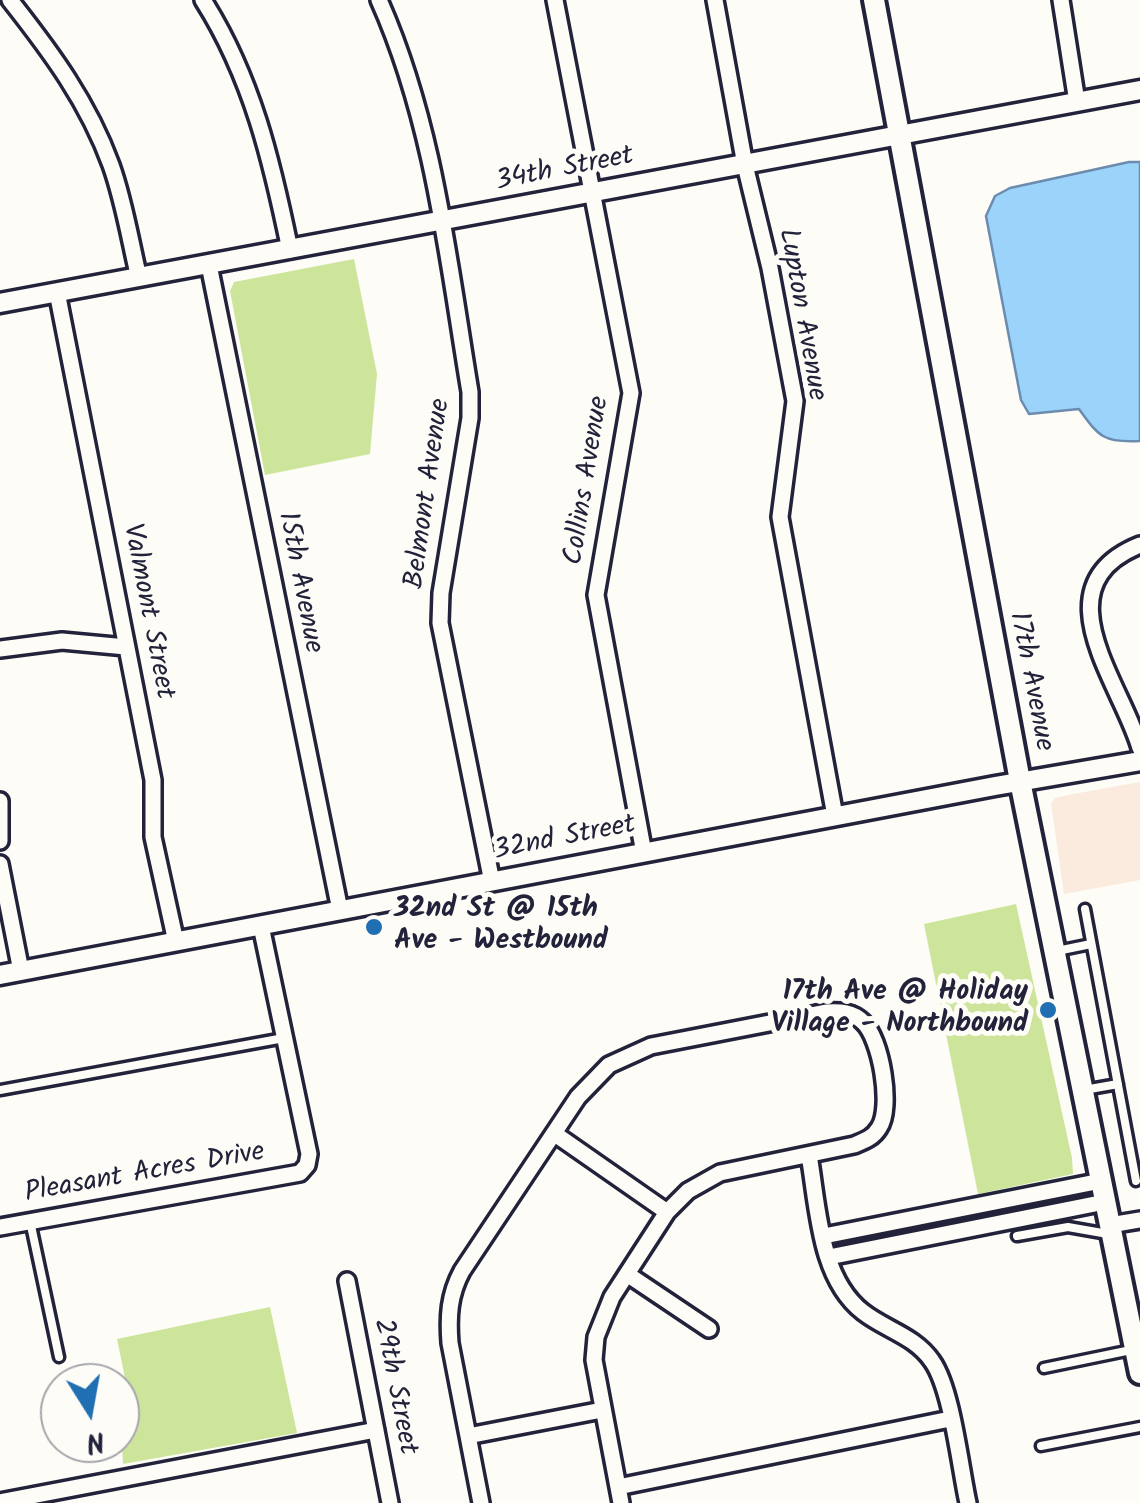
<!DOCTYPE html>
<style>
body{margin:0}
#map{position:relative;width:1140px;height:1503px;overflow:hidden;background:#fdfcf7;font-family:Kalam,sans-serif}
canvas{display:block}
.north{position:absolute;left:40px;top:1363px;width:100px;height:100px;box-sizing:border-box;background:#fdfcf7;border:2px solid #a5a5ac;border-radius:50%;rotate:169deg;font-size:28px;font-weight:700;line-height:40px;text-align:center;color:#22223b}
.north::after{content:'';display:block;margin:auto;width:35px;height:45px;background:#1f6fb2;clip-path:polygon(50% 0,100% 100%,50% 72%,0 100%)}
</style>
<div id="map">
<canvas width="1140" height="1503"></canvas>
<div class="north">N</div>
</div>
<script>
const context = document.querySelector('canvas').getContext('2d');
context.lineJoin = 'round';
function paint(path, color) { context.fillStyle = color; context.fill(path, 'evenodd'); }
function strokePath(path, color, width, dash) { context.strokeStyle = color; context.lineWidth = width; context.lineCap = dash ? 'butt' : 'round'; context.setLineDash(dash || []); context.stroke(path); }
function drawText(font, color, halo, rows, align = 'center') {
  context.font = font + ' Kalam,sans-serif'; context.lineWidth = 10; context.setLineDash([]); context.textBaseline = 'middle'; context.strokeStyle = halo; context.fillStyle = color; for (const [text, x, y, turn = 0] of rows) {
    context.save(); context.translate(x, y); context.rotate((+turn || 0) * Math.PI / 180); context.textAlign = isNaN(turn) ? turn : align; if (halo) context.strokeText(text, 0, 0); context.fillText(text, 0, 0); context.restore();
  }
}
paint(new Path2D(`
 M 1140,782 L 1140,880 L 1064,894 L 1051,803 L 1055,798 L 1073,794 Z`), '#fbebde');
paint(new Path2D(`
 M 354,259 L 377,374 L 370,454 L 265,475 L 230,291 L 234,282 Z
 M 1016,904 L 1072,1158 L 1073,1174 L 978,1194 L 924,924 Z
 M 270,1307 L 297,1433 L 123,1464 L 120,1404 L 130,1402 L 117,1339 Z`), '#cde59b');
const water = new Path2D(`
 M 1129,162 L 1140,162 L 1140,441 C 1104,443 1099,437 1079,409 L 1029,414 L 1021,400 L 986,216 L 995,196 L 1010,188 Z`);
paint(water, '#9cd3fb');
strokePath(water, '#6b8cae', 2.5);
const service = new Path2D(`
 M 1085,909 L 1136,1181
 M 1057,951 L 1091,944
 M 0,1090 L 284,1038
 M 1084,1090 L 1118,1084
 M 30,1221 L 59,1357
 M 1017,1236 L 1068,1227 L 1108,1234
 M 1044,1368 L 1131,1350
 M 1041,1446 L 1140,1427`);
const minor = new Path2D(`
 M 10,0 C 51,52 88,102 111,165 C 124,201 130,240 139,278
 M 203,0 C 252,77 272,162 290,250
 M 379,0 C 434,123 448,260 470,392 L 470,418 L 441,593 L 440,623 L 492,882
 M 555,0 L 631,393 L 596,595 L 644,853
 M 715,0 L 745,165 L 770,268 L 795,401 L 780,517 L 835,816
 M 1061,0 L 1077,102
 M 209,265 L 340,910
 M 57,292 L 153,780 L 153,837 L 176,942
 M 1140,545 C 1038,586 1122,684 1140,748
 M 0,649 L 62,641 L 126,647
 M 0,801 L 0,841
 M 0,864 L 21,971
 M 555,1134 L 667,1212
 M 809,1155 C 818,1206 819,1278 863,1312 C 886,1330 915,1336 932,1361 C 952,1389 960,1467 968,1503
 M 1110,1225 L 1140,1220
 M 0,1227 L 300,1173 L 307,1165 L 309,1154 L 261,926
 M 824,1236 L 1101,1181
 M 829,1257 L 1105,1202
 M 627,1274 L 709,1329
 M 347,1281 L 390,1503
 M 468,1436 L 602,1410
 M 618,1487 L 950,1419
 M 0,1502 L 376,1430
 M 481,1503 L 450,1343 C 448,1317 449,1295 462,1271 L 578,1097 L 609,1065 L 651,1046 L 826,1012 C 840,1011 853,1012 863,1022 C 881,1038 893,1108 879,1128 C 873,1138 864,1141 854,1145 L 720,1173 L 688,1191 L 667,1212 L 612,1297 L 596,1337 L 594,1360 L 621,1503`);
const tertiary = new Path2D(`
 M 0,303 L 1140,90
 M 0,975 L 995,786 L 1140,761`);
const secondary = new Path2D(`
 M 874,0 L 1020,781 L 1140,1373`);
strokePath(service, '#22223b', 15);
strokePath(minor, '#22223b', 22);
strokePath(tertiary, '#22223b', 25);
strokePath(secondary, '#22223b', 28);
strokePath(service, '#fdfcf7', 8);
strokePath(minor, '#fdfcf7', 15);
strokePath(tertiary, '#fdfcf7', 18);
strokePath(secondary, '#fdfcf7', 20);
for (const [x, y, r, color] of [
 [374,927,10,"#1f6fb2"],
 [1048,1010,10,"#1f6fb2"]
]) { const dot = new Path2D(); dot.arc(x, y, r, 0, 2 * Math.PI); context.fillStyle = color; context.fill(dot); strokePath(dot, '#fdfcf7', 4); }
drawText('28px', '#22223b', '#fdfcf7', [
 ["34th Street",565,171,-11],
 ["Lupton Avenue",800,315,80],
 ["Collins Avenue",589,481,-81],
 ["Belmont Avenue",430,494,-82],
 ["15th Avenue",298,583,79],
 ["Valmont Street",146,612,79],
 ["17th Avenue",1029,682,79],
 ["32nd Street",565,840,-11],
 ["Pleasant Acres Drive",145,1175,-10],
 ["29th Street",393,1387,79]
]);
drawText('bold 28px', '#22223b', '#fdfcf7', [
 ["32nd St @ 15th",394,911],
 ["Ave - Westbound",394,943],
 ["17th Ave @ Holiday",1028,994,"right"],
 ["Village - Northbound",1028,1026,"right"]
], 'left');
</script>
